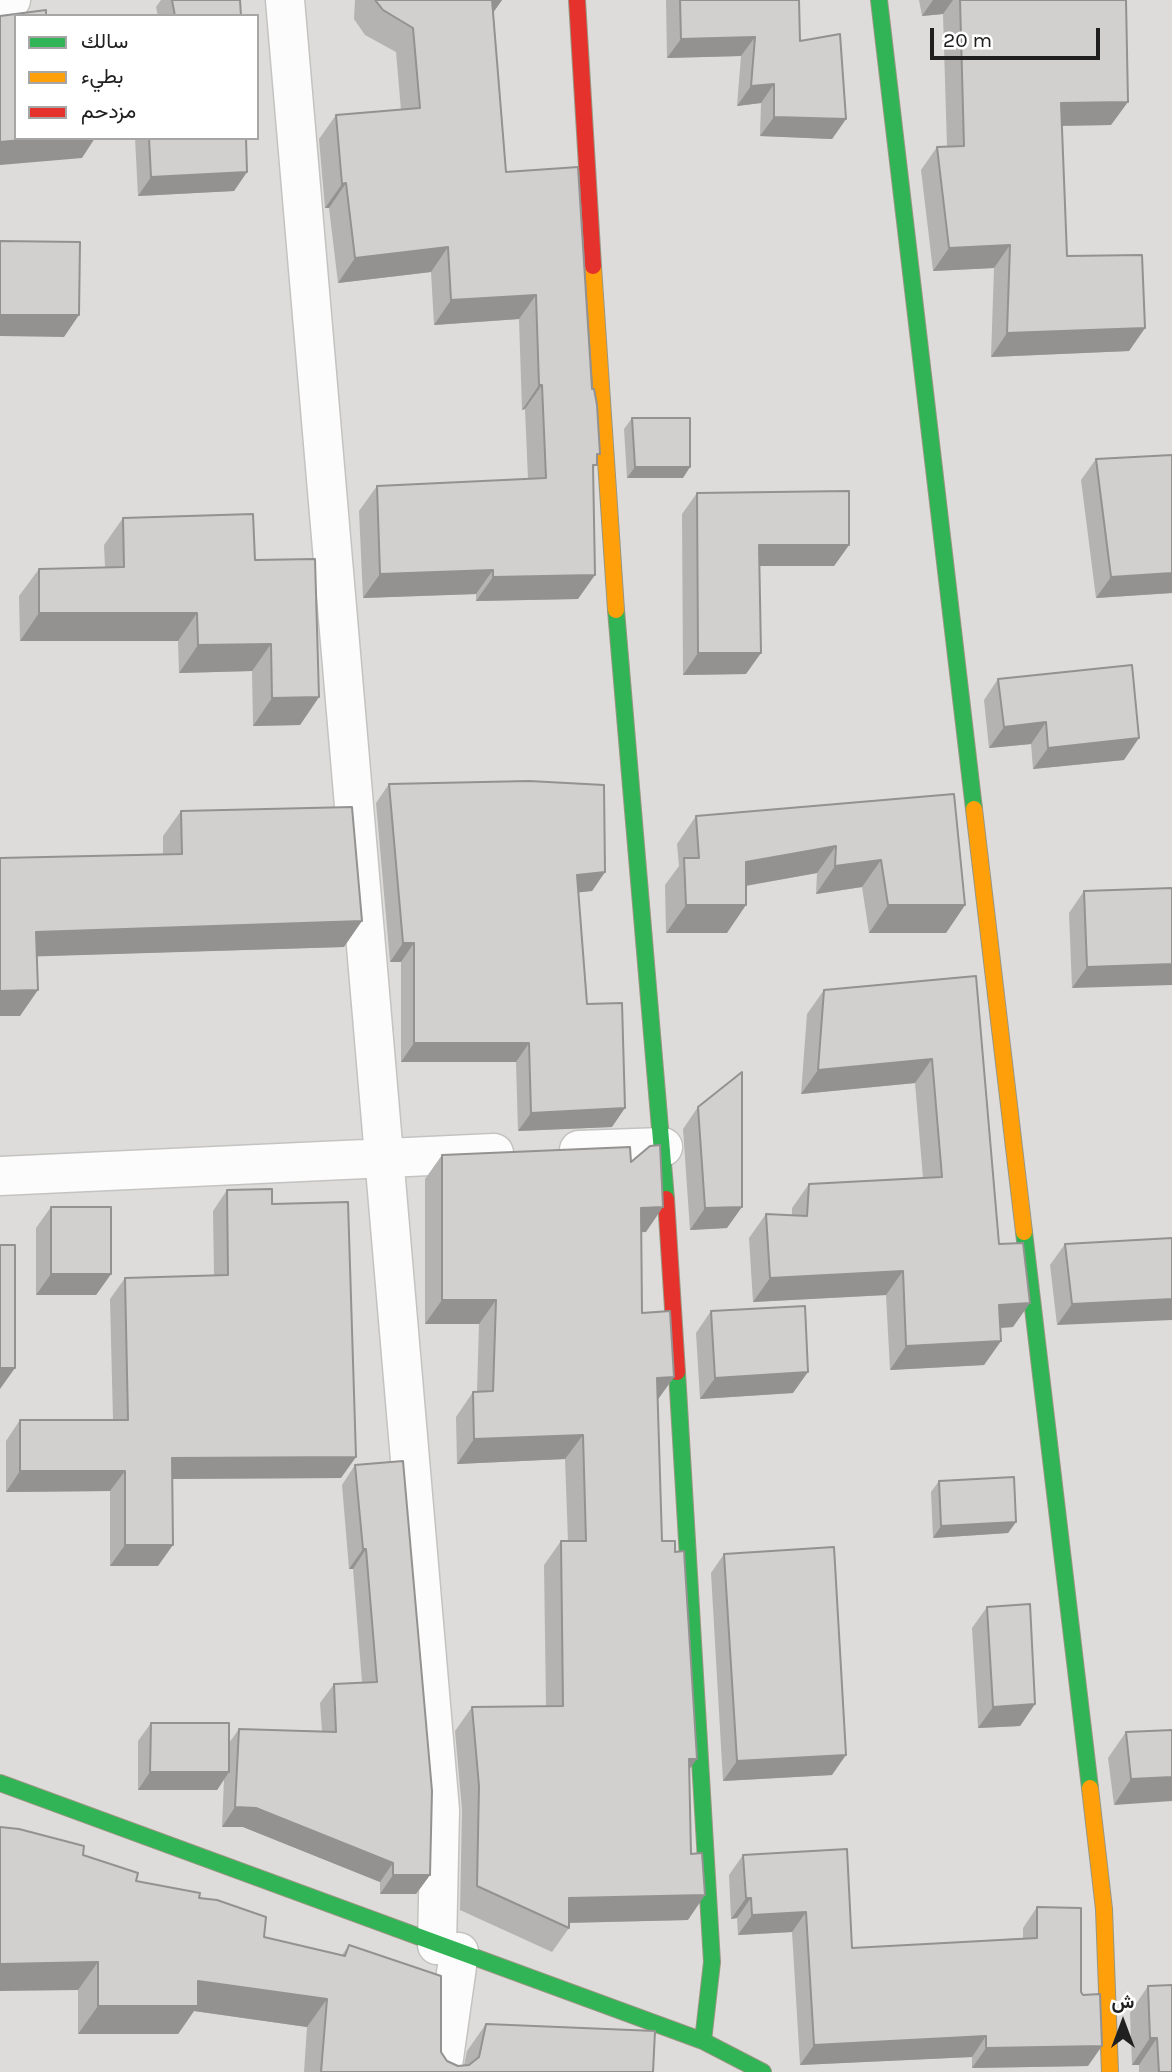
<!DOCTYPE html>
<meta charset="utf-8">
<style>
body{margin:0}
#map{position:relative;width:1172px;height:2072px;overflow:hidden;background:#eeece9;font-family:Karla,Vazirmatn,sans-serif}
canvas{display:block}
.legend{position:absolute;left:14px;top:14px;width:245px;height:126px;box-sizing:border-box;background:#fff;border:2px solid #a6a6a6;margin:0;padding:9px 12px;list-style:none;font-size:21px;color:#202020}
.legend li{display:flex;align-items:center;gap:14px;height:35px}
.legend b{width:35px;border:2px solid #a6a6a6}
.north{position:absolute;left:1088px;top:1988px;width:70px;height:70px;-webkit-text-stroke:5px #fff;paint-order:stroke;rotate:0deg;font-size:19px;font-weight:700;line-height:28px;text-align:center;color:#202020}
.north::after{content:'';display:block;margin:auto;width:24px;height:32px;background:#202020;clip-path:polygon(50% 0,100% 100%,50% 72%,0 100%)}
.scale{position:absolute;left:930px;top:28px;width:170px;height:32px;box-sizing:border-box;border:4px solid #202020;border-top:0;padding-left:9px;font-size:21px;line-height:24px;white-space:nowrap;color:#202020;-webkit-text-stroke:5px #fff;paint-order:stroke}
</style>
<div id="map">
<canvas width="1172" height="2072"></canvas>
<ul class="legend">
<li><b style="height:9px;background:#30b455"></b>سالك</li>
<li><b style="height:9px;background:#ff9f0a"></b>بطيء</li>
<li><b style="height:9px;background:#e5322d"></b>مزدحم</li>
</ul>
<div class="north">ش</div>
<div class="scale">20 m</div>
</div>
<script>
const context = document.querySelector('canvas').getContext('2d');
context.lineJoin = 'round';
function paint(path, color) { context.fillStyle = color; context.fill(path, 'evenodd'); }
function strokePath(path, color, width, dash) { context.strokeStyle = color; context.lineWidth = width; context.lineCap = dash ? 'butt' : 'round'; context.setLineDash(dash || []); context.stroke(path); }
paint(new Path2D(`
 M 0,0 L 1172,0 L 1172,2072 L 0,2072 ZM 16,16 L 257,16 L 257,138 L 16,138 Z`), '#dddcda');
const street = new Path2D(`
 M 285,0 L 440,1810 L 437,1945
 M 0,3 L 11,0
 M 579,1150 L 663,1147
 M 0,1176 L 494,1153
 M 442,2072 L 459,1952`);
const fast = new Path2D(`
 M 879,0 L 974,809
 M 616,610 L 666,1199
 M 1024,1232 L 1090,1788
 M 677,1372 L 712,1962 L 703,2041
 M 0,1783 L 703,2041 L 763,2072`);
const slow = new Path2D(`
 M 593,266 L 616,610
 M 974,809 L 1024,1232
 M 1090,1788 L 1104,1909 L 1110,2072`);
const jam = new Path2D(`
 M 577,0 L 593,266
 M 666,1199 L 677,1372`);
strokePath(street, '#c4c3c1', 41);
strokePath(fast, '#989681', 18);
strokePath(slow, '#989681', 18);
strokePath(jam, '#989681', 18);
strokePath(street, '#fcfcfc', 38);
strokePath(fast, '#30b455', 16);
strokePath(slow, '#ff9f0a', 16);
strokePath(jam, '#e5322d', 16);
paint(new Path2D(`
 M 161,0 L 240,0 L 241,16 L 158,16 L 156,7 Z
 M 355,0 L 502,0 L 493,13 L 506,172 L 592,389 L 597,458 L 593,471 L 578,599 L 476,601 L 476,594 L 363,598 L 359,511 L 377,486 L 528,479 L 525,409 L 522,410 L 519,319 L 434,325 L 431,272 L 338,283 L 329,208 L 325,208 L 319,139 L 336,115 L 401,110 L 396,52 L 365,35 L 354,19 Z
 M 666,0 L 799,0 L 800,41 L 846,119 L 832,139 L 760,136 L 761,103 L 737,106 L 741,56 L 667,58 Z
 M 919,0 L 1126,0 L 1111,125 L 1062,126 L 1067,256 L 1145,328 L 1129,351 L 991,357 L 994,268 L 933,271 L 921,170 L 937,147 L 947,147 L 943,14 L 922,16 Z
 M 135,138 L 246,138 L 247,172 L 234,191 L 138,196 Z
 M 632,418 L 683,478 L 627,478 L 624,429 Z
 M 1172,455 L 1172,593 L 1096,598 L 1081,480 L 1096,459 Z
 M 697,493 L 849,545 L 834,566 L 760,566 L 746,674 L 683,675 L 682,514 Z
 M 123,518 L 255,560 L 319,697 L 300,725 L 253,726 L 252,671 L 179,673 L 178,641 L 20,641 L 19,596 L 39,569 L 105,567 L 104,545 Z
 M 998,679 L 1124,760 L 1033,769 L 1031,744 L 989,748 L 984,700 Z
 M 389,784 L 605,872 L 592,891 L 578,892 L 587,1004 L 612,1127 L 518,1131 L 516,1062 L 401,1062 L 401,962 L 390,962 L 376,803 Z
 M 954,794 L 965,905 L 946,933 L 869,933 L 862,887 L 816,894 L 817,873 L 746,886 L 727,933 L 666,933 L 665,885 L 679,866 L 677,844 L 696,816 Z
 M 181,811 L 344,947 L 37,956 L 20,1016 L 0,858 L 163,854 L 163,836 Z
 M 1172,888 L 1072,988 L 1069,913 L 1084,891 Z
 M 976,976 L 999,1244 L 1013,1327 L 1001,1328 L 1001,1341 L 984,1365 L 890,1370 L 886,1295 L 753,1302 L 749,1238 L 766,1214 L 792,1215 L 792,1208 L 809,1184 L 923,1178 L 915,1083 L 801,1094 L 807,1014 L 824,990 Z
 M 698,1107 L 727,1228 L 690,1230 L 683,1129 Z
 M 442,1155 L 631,1162 L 646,1232 L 642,1232 L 642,1313 L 674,1377 L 658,1399 L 662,1541 L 675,1552 L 690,1769 L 688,1920 L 569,1923 L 569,1928 L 552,1952 L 460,1910 L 462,1810 L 455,1731 L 472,1707 L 546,1706 L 544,1565 L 561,1541 L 568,1541 L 565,1459 L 457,1464 L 456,1417 L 473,1392 L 477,1392 L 479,1324 L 425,1324 L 425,1179 Z
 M 227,1190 L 272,1204 L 341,1478 L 173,1479 L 158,1566 L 110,1566 L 110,1491 L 6,1492 L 6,1441 L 20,1420 L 113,1420 L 110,1299 L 125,1278 L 214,1275 L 213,1211 Z
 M 51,1207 L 111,1274 L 96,1295 L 36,1295 L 36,1228 Z
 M 1172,1238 L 1057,1325 L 1050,1265 L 1065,1244 Z
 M 711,1311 L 793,1393 L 700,1399 L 696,1333 Z
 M 355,1465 L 430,1875 L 416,1894 L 380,1894 L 380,1882 L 243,1827 L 222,1827 L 224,1779 L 217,1790 L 138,1790 L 138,1741 L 151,1723 L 229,1743 L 239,1729 L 322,1731 L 320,1703 L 334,1684 L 362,1682 L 353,1569 L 349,1569 L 342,1485 Z
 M 939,1481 L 1016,1522 L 1008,1533 L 933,1538 L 931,1492 Z
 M 724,1554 L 832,1775 L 723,1781 L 711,1573 Z
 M 987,1607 L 1035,1704 L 1020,1726 L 978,1728 L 972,1628 Z
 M 1172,1730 L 1114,1805 L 1108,1758 L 1126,1732 Z
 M 83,1855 L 136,1881 L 199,1898 L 264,1937 L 342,1955 L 349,1945 L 441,2052 L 447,2061 L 458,2066 L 464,2065 L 467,2051 L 486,2024 L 653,2072 L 304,2072 L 307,2027 L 194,2011 L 178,2034 L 78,2034 L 78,1990 Z
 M 743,1855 L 852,1948 L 1023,1938 L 1023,1928 L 1037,1907 L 1081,1992 L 1088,2066 L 972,2068 L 972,2057 L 800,2065 L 792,1932 L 738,1935 L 737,1918 L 731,1919 L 729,1875 Z
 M 1148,1986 L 1172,2072 L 1139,2072 L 1139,2065 L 1132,2065 L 1130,2013 Z`), '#b5b3b1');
paint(new Path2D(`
 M 485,0 L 502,0 L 492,14 Z
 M 933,0 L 953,0 L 943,14 L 922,16 Z
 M 755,37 L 741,56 L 667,58 L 681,39 Z
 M 774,84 L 761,103 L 737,106 L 751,86 Z
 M 1128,102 L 1111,125 L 1045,126 L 1061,103 Z
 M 774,117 L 846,119 L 832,139 L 760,136 Z
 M 43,138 L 95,138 L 82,158 L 0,165 L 0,142 Z
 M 247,172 L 234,191 L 138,196 L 151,177 Z
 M 346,183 L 329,208 L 325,208 L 342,184 Z
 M 1010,245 L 994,268 L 933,271 L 949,248 Z
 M 448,247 L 431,272 L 338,283 L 355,258 Z
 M 536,295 L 519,319 L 434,325 L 451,300 Z
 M 0,315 L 79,315 L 64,337 L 0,336 Z
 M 1145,328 L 1129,351 L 991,357 L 1007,333 Z
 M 539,385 L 542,385 L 525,409 L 522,410 Z
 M 635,467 L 690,467 L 683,478 L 627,478 Z
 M 759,545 L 849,545 L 834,566 L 744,566 Z
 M 493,570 L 476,594 L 363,598 L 380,574 Z
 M 1172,573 L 1172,593 L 1096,598 L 1111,577 Z
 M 595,575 L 578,599 L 476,601 L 493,577 Z
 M 39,613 L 197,613 L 178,641 L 20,641 Z
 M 271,644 L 252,671 L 179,673 L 198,645 Z
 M 698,653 L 761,653 L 746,674 L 683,675 Z
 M 319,697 L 300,725 L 253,726 L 272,698 Z
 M 1046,722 L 1031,744 L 989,748 L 1004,727 Z
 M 1139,738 L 1124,760 L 1033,769 L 1048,748 Z
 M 836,846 L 817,873 L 727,889 L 746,862 Z
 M 881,860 L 862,887 L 816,894 L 835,866 Z
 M 605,872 L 592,891 L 564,894 L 577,875 Z
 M 686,905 L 746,905 L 727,933 L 666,933 Z
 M 888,905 L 965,905 L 946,933 L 869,933 Z
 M 362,921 L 344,947 L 18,957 L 36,932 Z
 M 403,943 L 414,943 L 401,962 L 390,962 Z
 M 1172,964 L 1172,985 L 1072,988 L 1087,967 Z
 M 38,990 L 20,1016 L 0,1016 L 0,991 Z
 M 414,1043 L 529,1043 L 516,1062 L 401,1062 Z
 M 932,1059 L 915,1083 L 801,1094 L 818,1070 Z
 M 625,1108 L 612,1127 L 518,1131 L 531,1113 Z
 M 663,1207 L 646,1232 L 624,1233 L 641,1208 Z
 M 742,1207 L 727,1228 L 690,1230 L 705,1208 Z
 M 903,1271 L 886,1295 L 753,1302 L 770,1278 Z
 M 51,1274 L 111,1274 L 96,1295 L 36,1295 Z
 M 1172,1299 L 1172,1320 L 1057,1325 L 1072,1304 Z
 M 442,1300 L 496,1300 L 479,1324 L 425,1324 Z
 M 1030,1303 L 1013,1327 L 982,1329 L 999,1305 Z
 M 1001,1341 L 984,1365 L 890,1370 L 906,1346 Z
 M 0,1368 L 15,1368 L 0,1389 Z
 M 808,1372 L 793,1393 L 700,1399 L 715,1378 Z
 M 674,1377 L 656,1402 L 657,1378 Z
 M 583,1435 L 565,1459 L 457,1464 L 474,1439 Z
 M 356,1457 L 341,1478 L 158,1479 L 172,1458 Z
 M 20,1471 L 125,1471 L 110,1491 L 6,1492 Z
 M 1016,1522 L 1008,1533 L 933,1538 L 941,1526 Z
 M 125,1545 L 173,1545 L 158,1566 L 110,1566 Z
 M 363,1549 L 366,1549 L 353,1569 L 349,1569 Z
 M 1035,1704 L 1020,1726 L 978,1728 L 993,1707 Z
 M 846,1755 L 832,1775 L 723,1781 L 737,1761 Z
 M 689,1759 L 697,1759 L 679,1783 Z
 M 150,1772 L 229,1772 L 217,1790 L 138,1790 Z
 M 1172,1777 L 1172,1801 L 1114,1805 L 1131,1779 Z
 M 235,1807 L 256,1808 L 393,1863 L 380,1882 L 243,1827 L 222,1827 Z
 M 393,1875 L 430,1875 L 416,1894 L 380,1894 Z
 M 705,1895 L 688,1920 L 559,1923 L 569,1898 Z
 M 746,1898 L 751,1898 L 737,1918 L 731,1919 Z
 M 806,1912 L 792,1932 L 738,1935 L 752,1915 Z
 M 98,1962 L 78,1990 L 0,1991 L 0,1964 Z
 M 198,1981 L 327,1999 L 307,2027 L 194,2011 L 178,2034 L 78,2034 L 98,2006 Z
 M 986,2036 L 972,2057 L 800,2065 L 814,2045 Z
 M 1150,2038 L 1157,2038 L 1139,2065 L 1132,2065 Z
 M 1102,2046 L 1088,2066 L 972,2068 L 986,2048 Z`), '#939290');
const building = new Path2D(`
 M 172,0 L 240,0 L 241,16 L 175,16 Z
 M 375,0 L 492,0 L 506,172 L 578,167 L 592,389 L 594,389 L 597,405 L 600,454 L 597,454 L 597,465 L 593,465 L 595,575 L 493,577 L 493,570 L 380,574 L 377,486 L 546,478 L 542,385 L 539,385 L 536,295 L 451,300 L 448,247 L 355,258 L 346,183 L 342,184 L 336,115 L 420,108 L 413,28 L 383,10 Z
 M 680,0 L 799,0 L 800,41 L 840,34 L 846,119 L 774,117 L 774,84 L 751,86 L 755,37 L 681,39 Z
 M 960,0 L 1126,0 L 1128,102 L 1061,103 L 1067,256 L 1142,255 L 1145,328 L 1007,333 L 1010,245 L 949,248 L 937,147 L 964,146 Z
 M 46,10 L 46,16 L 16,16 L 16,138 L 43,138 L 0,142 L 0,16 Z
 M 149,138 L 246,138 L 247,172 L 151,177 Z
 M 0,241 L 80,242 L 79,315 L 0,315 Z
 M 632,418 L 690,418 L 690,467 L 635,467 Z
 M 1172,455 L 1172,573 L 1111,577 L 1096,459 Z
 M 849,491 L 849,545 L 759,545 L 761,653 L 698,653 L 697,493 Z
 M 253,514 L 255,560 L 315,559 L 319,697 L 272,698 L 271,644 L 198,645 L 197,613 L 39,613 L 39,569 L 124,567 L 123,518 Z
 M 1132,665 L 1139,738 L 1048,748 L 1046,722 L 1004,727 L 998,679 Z
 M 529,781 L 604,785 L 605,872 L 577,875 L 587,1004 L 622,1003 L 625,1108 L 531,1113 L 529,1043 L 414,1043 L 414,943 L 403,943 L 389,784 Z
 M 954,794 L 965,905 L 888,905 L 881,860 L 835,866 L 836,846 L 746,862 L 746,905 L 686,905 L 684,858 L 699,858 L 696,816 Z
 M 352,807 L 362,921 L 36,932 L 38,990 L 0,991 L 0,858 L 182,854 L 181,811 Z
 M 1172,888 L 1172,964 L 1087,967 L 1084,891 Z
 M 976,976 L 999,1244 L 1023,1243 L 1030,1303 L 999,1305 L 1001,1341 L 906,1346 L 903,1271 L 770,1278 L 766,1214 L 807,1216 L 809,1184 L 942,1177 L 932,1059 L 818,1070 L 824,990 Z
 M 742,1072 L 742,1207 L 705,1208 L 698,1107 Z
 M 660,1145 L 663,1207 L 641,1208 L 642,1313 L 670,1311 L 674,1377 L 657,1378 L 662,1541 L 675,1541 L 675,1552 L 684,1551 L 697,1759 L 689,1759 L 691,1854 L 702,1853 L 705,1895 L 569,1898 L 569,1928 L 477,1886 L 479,1786 L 472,1707 L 563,1706 L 561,1541 L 586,1541 L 583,1435 L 474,1439 L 473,1392 L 493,1391 L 496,1300 L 442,1300 L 442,1155 L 630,1147 L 631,1162 L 650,1146 Z
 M 272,1189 L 272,1204 L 348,1202 L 356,1457 L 172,1458 L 173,1545 L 125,1545 L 125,1471 L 20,1471 L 20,1420 L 128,1420 L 125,1278 L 228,1275 L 227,1190 Z
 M 51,1207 L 111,1207 L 111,1274 L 51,1274 Z
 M 1172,1238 L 1172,1299 L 1072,1304 L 1065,1244 Z
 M 0,1245 L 15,1245 L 15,1368 L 0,1368 Z
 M 805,1306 L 808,1372 L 715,1378 L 711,1311 Z
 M 403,1461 L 432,1791 L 430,1875 L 393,1875 L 393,1863 L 256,1808 L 235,1807 L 239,1729 L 336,1732 L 334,1684 L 377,1682 L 366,1549 L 363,1549 L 355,1465 Z
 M 1014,1477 L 1016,1522 L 941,1526 L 939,1481 Z
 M 834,1547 L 846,1755 L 737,1761 L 724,1554 Z
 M 1030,1604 L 1035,1704 L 993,1707 L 987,1607 Z
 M 151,1723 L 229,1723 L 229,1772 L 150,1772 Z
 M 1172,1730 L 1172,1777 L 1131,1779 L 1126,1732 Z
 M 0,1827 L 19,1829 L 84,1846 L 83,1855 L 138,1873 L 136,1881 L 200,1893 L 199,1898 L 217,1900 L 266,1917 L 264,1937 L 345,1956 L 349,1945 L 441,1976 L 441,2052 L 447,2061 L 458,2066 L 469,2065 L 479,2057 L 486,2024 L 655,2031 L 653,2072 L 321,2072 L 327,1999 L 198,1981 L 198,2006 L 98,2006 L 98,1962 L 0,1964 Z
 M 847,1849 L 852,1948 L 1037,1938 L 1037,1907 L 1081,1908 L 1081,1992 L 1083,1995 L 1100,1994 L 1102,2046 L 986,2048 L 986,2036 L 814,2045 L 806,1912 L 752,1915 L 751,1898 L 746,1898 L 743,1855 Z
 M 1172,1985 L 1172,2072 L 1159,2072 L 1157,2038 L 1150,2038 L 1148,1986 Z`);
paint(building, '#d2d0ce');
strokePath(building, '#939290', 2);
</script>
